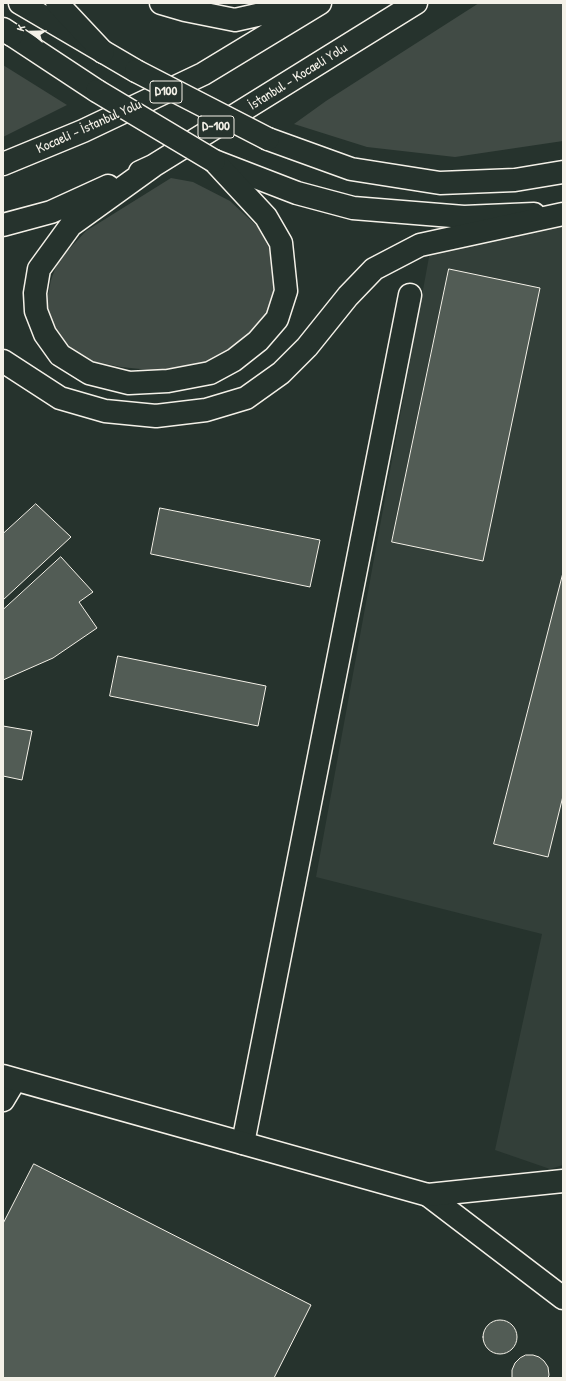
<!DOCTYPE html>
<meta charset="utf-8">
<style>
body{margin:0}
#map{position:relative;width:566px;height:1381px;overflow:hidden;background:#26332d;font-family:"Patrick Hand",sans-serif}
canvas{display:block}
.frame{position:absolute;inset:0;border:4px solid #f4f1e8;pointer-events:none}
.north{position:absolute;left:12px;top:12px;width:40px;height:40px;-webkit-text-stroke:3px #26332d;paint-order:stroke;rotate:290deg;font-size:11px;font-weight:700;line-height:16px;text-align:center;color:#f4f1e8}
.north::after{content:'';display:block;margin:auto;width:14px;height:18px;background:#f4f1e8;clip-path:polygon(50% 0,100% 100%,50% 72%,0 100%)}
</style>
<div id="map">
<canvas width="566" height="1381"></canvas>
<div class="frame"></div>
<div class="north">K</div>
</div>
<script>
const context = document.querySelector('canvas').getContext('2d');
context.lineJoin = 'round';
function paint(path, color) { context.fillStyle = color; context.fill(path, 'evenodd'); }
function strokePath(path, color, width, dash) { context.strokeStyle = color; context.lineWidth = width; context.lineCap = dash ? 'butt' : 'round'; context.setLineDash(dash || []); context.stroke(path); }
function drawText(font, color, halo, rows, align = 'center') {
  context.font = font + ' "Patrick Hand",sans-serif'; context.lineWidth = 3.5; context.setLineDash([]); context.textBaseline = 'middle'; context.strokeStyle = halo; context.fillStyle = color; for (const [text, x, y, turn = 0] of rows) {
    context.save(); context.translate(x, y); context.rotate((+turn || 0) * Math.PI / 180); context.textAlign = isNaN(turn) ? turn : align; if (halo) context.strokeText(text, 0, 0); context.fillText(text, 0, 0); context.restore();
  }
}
paint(new Path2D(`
 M 563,227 L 563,1165 L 550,1169 L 495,1150 L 542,934 L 316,877 L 431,246 Z`), '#333f39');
paint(new Path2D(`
 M 479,3 L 563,3 L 563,141 L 455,157 L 367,147 L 294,124 L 326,101 Z
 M 3,65 L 67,105 L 3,137 Z
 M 171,178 L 193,182 L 230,201 L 258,227 L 271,252 L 277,281 L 273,302 L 263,323 L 240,346 L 208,362 L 170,372 L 121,367 L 87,360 L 66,344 L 56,330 L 46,305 L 51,280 L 58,261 L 86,231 Z`), '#414b45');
const building = new Path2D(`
 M 449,269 L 540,288 L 483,561 L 392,542 Z
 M 36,504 L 71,537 L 3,600 L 3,534 Z
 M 160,508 L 320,540 L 310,587 L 151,554 Z
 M 61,557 L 93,592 L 79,602 L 97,628 L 53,658 L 3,680 L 3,610 Z
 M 563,573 L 563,796 L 548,857 L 494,844 Z
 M 118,656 L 266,686 L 258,726 L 110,696 Z
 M 3,726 L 32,731 L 22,780 L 3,776 Z
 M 34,1164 L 311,1305 L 274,1378 L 3,1378 L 3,1224 Z
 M483 1337a17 17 0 1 1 34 0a17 17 0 1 1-34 0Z
 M 526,1355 L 533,1355 L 539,1357 L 544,1361 L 548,1367 L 549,1375 L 548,1378 L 512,1378 L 512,1370 L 515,1363 L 520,1358 Z`);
paint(building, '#525c55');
strokePath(building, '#f4f1e8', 1);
const minor = new Path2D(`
 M 3,1100 L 15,1080
 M 243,1143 L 410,295
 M 428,1195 L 563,1298`);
const tertiary = new Path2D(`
 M 3,1076 L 428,1195 L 563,1181`);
const secondary = new Path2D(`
 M 20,3 L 136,71
 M 3,29 L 97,91
 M 268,139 L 351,169 L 440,183 L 515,180 L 563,172
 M 214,161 L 297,193 L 353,208 L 464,217 L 534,214`);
const trunk = new Path2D(`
 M 57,3 L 103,52
 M 161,3 L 185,10 L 235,20 L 266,13 L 295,3
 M 3,30 L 12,35
 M 3,164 L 83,131 L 203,74 L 320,3
 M 153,166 L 71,225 L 39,269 L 35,293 L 36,311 L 45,334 L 60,355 L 89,373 L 129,383 L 168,381 L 210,373 L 234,360 L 258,341 L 277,319 L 286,291 L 281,243 L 266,217 L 214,161
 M 140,172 L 153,166 L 416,3
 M 3,225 L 51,212 L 108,186
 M 3,361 L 60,398 L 105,411 L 156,416 L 206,410 L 246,398 L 281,373 L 307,347 L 348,296 L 374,269 L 420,245 L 563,214`);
strokePath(minor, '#f4f1e8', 25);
strokePath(tertiary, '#f4f1e8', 25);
strokePath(secondary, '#f4f1e8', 25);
strokePath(trunk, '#f4f1e8', 25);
strokePath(minor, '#26332d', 22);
strokePath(tertiary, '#26332d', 22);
strokePath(secondary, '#26332d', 22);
strokePath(trunk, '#26332d', 22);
const secondaryBridge = new Path2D(`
 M 136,71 L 268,139
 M 97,91 L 214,161`);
strokePath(secondaryBridge, '#f4f1e8', 25, []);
strokePath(secondaryBridge, '#26332d', 22);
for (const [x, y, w] of [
 [166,92,32],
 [216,127,36]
]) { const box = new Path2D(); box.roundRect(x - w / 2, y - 11, w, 22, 3); context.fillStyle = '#26332d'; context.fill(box); strokePath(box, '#f4f1e8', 1); }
drawText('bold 13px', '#f4f1e8', null, [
 ["D100",166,92],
 ["D-100",216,127]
]);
drawText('14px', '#f4f1e8', '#26332d', [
 ["İstanbul - Kocaeli Yolu",298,77,-32],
 ["Kocaeli - İstanbul Yolu",89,127,-24]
]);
</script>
